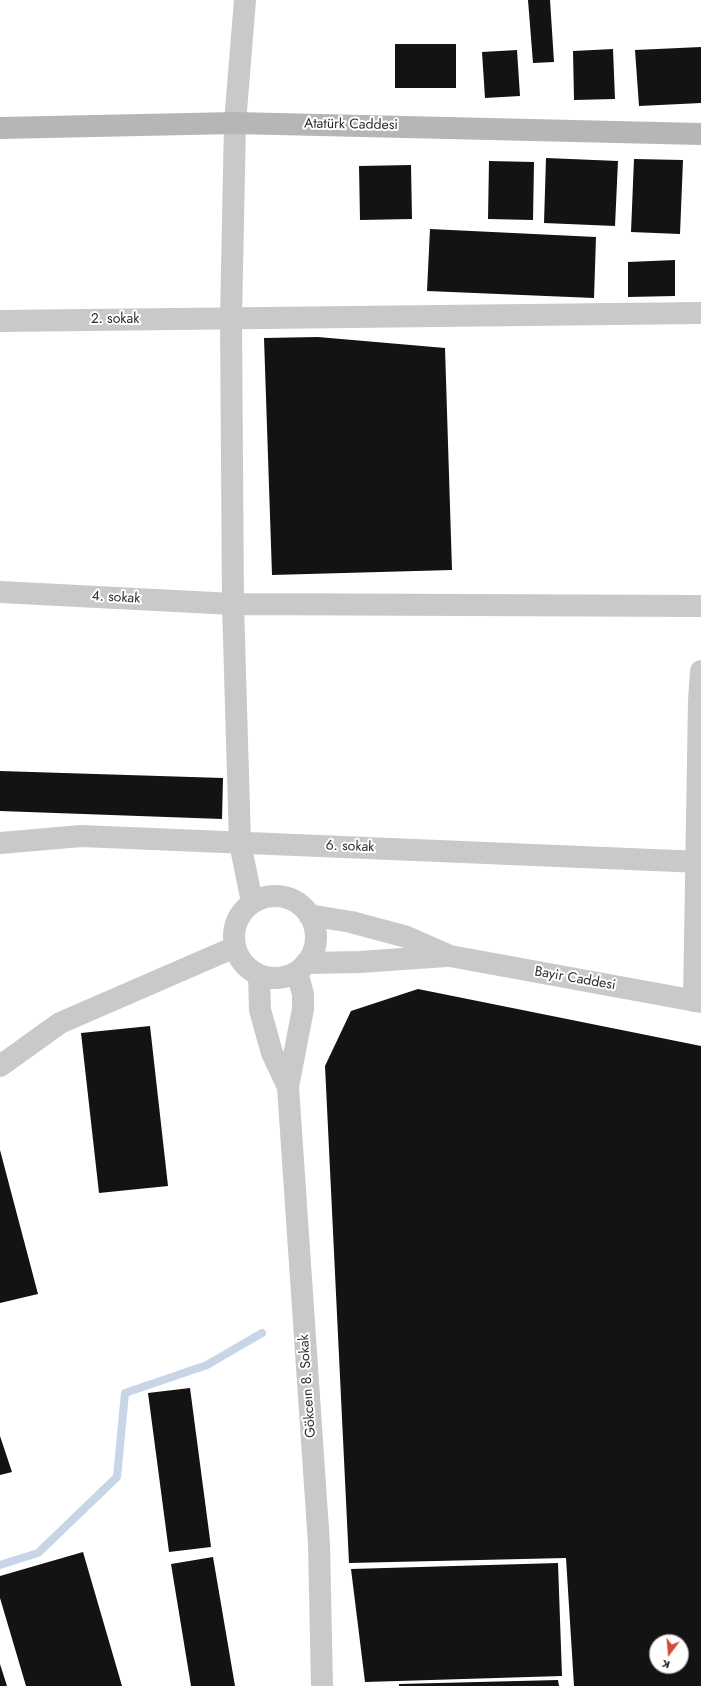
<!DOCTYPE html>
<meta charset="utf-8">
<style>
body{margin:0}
#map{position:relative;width:701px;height:1686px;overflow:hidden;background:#fff;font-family:Jost,sans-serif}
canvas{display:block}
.north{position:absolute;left:649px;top:1634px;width:40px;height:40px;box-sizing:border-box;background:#fff;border:1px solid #ababab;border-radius:50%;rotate:196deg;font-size:11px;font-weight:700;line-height:16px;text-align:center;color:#2c2c2c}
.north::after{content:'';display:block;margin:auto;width:14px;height:18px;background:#d44b3c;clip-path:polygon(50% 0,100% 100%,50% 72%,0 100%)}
</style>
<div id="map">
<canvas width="701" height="1686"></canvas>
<div class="north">K</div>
</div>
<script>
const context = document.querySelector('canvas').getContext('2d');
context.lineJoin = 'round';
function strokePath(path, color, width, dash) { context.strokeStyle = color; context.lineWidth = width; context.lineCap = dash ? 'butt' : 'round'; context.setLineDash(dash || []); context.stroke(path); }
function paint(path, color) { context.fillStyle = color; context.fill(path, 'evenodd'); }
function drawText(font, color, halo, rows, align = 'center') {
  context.font = font + ' Jost,sans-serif'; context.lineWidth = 4; context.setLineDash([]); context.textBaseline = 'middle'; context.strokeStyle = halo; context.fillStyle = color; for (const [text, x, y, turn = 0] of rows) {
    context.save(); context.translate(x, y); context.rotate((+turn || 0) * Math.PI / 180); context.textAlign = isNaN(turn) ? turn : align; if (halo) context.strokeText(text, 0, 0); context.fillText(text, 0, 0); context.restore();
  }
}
strokePath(new Path2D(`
 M 0,1565 L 38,1553 L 117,1477 L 125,1393 L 207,1365 L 262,1333`), '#c7d5e7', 8);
paint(new Path2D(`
 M 528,0 L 550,0 L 554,62 L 533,63 Z
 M 395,44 L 456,44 L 456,88 L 395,88 Z
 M 701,47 L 701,103 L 639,106 L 635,50 Z
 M 613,49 L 615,99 L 574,100 L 573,51 Z
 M 517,50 L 520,96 L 485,98 L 482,52 Z
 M 546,158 L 618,161 L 615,226 L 544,223 Z
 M 634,159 L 683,160 L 680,234 L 631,232 Z
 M 489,161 L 534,162 L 533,220 L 488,219 Z
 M 411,165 L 412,219 L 360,220 L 359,166 Z
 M 430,229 L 596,237 L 594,298 L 427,291 Z
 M 675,260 L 675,296 L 628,297 L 628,262 Z
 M 318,337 L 445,348 L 452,570 L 272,575 L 264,338 Z
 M 0,771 L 223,778 L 222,819 L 0,811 Z
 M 418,989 L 701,1046 L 701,1686 L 574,1686 L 566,1558 L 349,1563 L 325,1066 L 351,1011 ZM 657,1642 L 681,1642 L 681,1666 L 657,1666 Z
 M 150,1026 L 168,1186 L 99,1193 L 81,1033 Z
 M 0,1150 L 38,1294 L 0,1303 Z
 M 190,1388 L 211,1547 L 169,1552 L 148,1393 Z
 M 0,1436 L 12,1472 L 0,1475 Z
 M 83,1552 L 122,1686 L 26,1686 L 0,1598 L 0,1576 Z
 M 213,1557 L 235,1686 L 191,1686 L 171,1564 Z
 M 558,1563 L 562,1676 L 365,1682 L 351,1569 Z
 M 0,1664 L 7,1686 L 0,1686 Z
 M 558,1680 L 559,1686 L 399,1686 L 399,1684 Z`), '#131313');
strokePath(new Path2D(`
 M 245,0 L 235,123 L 231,319 L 233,604 L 240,843 L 252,902
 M 0,321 L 701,313
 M 0,592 L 233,604 L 701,606
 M 0,843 L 81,836 L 701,862
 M234 937a41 41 0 1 1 82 0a41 41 0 1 1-82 0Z
 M 309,915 L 351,922 L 407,937 L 450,956 L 701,1002
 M 306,963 L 360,962 L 446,956
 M 297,972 L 303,994 L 303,1009 L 288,1087 L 319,1544 L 322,1686
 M 259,975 L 260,1010 L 272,1053 L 288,1087
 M 694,1001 L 699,701 L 701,671
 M 0,1066 L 60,1023 L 235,947`), '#c9c9c9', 22);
strokePath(new Path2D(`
 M 0,128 L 235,123 L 701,134`), '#b6b6b6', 22);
drawText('14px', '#2c2c2c', '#fff', [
 ["Atatürk Caddesi",351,125,1],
 ["2. sokak",115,320],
 ["4. sokak",116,598,3],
 ["6. sokak",350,847,2],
 ["Bayir Caddesi",575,979,10],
 ["Gökceın 8. Sokak",308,1386,-94]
]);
</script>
